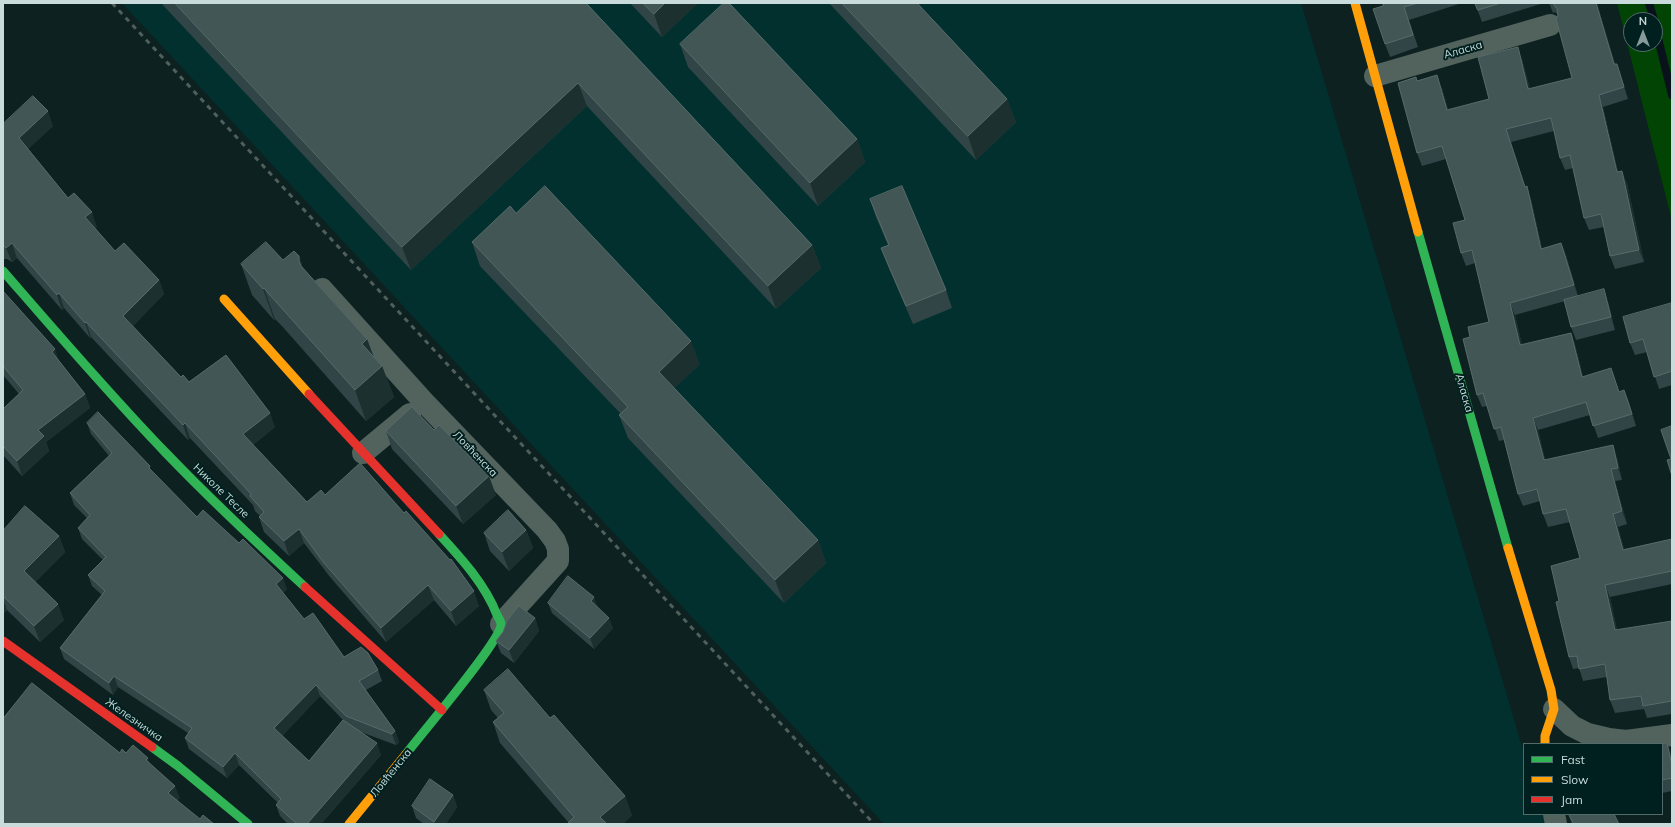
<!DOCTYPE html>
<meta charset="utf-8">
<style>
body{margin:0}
#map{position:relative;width:1675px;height:827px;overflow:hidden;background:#0c2120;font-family:Mulish,sans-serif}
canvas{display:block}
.frame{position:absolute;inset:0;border:4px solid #c9dcdb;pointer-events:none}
.legend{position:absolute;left:1523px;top:743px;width:140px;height:72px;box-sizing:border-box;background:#00201f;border:1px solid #506b6a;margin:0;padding:5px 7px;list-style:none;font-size:12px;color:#c9dcdb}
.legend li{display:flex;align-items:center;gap:8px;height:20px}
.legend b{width:20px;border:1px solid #506b6a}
.north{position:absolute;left:1623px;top:12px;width:40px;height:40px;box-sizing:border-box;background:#00201f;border:1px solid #506b6a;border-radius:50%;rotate:0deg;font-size:11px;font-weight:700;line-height:16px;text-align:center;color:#c9dcdb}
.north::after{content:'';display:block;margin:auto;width:14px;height:18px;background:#879b9a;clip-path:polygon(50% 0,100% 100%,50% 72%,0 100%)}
</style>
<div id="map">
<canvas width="1675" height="827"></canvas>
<div class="frame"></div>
<ul class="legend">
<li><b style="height:5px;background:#30b455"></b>Fast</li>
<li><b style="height:5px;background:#ff9f0a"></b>Slow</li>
<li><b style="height:5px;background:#e5322d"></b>Jam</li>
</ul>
<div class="north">N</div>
</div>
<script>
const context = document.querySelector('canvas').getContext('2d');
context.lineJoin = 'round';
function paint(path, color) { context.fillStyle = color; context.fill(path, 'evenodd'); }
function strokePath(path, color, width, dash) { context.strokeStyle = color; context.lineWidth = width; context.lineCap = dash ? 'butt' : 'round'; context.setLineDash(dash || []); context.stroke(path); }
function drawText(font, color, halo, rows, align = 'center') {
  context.font = font + ' Mulish,sans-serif'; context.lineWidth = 4; context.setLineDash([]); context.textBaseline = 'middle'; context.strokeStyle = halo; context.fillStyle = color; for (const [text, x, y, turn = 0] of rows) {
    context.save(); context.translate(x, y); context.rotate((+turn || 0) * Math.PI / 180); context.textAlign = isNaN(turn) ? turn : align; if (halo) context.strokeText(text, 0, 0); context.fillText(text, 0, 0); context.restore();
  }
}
paint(new Path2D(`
 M 122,3 L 1301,3 L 1524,753 L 1524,814 L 1544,814 L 1548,824 L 884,824 Z`), '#02302f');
paint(new Path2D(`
 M 1617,3 L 1672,3 L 1672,221 ZM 1631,20 L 1655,20 L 1655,44 L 1631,44 Z`), '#024404');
strokePath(new Path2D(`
 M 1649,3 L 1654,20
 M 1655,26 L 1672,95`), '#07121b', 8);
strokePath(new Path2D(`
 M 1375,76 L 1550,25
 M 322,289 L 424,402 L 547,530 L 555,541 L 558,549 L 558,561 L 501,624
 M 363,453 L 410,414
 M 1554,709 L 1572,726 L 1588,734 L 1609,739 L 1626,741 L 1672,735
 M 1554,814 L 1556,824`), '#52625c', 22);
strokePath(new Path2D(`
 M 1418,232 L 1508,548
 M 3,271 C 56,332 109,394 165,452 C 210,499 257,543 305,587
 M 152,747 L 178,766 L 248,824
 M 406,754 C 420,735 502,640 501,624 C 501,621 498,617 497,615 C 485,584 461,558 439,534`), '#30b455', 9);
strokePath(new Path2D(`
 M 1355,3 L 1418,232
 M 224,299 L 309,394
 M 1508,548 L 1551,690 L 1554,709 L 1545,736 L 1545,744
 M 349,824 L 406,754`), '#ff9f0a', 9);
strokePath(new Path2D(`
 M 309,394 L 439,534
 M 305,587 L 442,710
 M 3,641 L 152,747`), '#e5322d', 9);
strokePath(new Path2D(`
 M 112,3 L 874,824`), '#505f5c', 3, [5, 5]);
paint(new Path2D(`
 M 161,3 L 586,3 L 812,245 L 821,268 L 776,309 L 587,106 L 411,270 Z
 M 630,3 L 698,3 L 662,37 Z
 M 829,3 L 917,3 L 1007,99 L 1016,122 L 976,160 Z
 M 1383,3 L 1462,3 L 1409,20 L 1418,47 L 1390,57 L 1385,44 L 1383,6 Z
 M 1475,3 L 1544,3 L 1482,22 Z
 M 1549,3 L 1597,3 L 1615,64 L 1621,76 L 1628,99 L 1603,107 L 1618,172 L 1627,183 L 1644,262 L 1615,269 L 1610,256 L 1604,227 L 1589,230 L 1584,218 L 1573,168 L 1565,170 L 1560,158 L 1554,131 L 1511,142 L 1525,187 L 1531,199 L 1542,249 L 1561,243 L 1566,255 L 1578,296 L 1608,302 L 1615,330 L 1576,340 L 1571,327 L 1565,301 L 1515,315 L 1522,345 L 1571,333 L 1575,345 L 1583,377 L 1619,392 L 1624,390 L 1629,402 L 1636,426 L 1598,438 L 1590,415 L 1538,430 L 1545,459 L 1617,457 L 1622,480 L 1615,481 L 1627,524 L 1618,527 L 1624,549 L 1672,539 L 1672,584 L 1610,597 L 1617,630 L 1672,621 L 1672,714 L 1647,718 L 1644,709 L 1615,713 L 1610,700 L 1607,677 L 1583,681 L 1579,668 L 1573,669 L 1569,657 L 1559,601 L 1580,558 L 1570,522 L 1548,527 L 1543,514 L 1540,501 L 1523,506 L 1518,494 L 1504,440 L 1499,441 L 1487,406 L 1482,407 L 1477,395 L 1470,337 L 1489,322 L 1475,263 L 1466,266 L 1461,253 L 1465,220 L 1446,159 L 1422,166 L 1417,153 L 1417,81 L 1442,88 L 1448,110 L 1489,99 L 1522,59 L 1530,89 L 1572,78 L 1558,15 L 1555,12 L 1553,13 Z
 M 680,44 L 857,139 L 865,162 L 818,206 L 688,67 Z
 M 3,124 L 53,126 L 28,149 L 68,198 L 97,227 L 95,228 L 115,251 L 159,280 L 164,294 L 133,326 L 181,377 L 275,427 L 253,445 L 307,502 L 325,495 L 479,606 L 456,626 L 434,600 L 386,642 L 330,577 L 304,543 L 289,556 L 264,532 L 259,517 L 260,516 L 255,511 L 253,505 L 190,438 L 188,440 L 91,337 L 90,338 L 64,308 L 62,310 L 17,258 L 12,262 L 7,259 L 3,259 Z
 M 870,199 L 946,290 L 952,308 L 913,324 L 888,266 L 881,248 L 888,245 L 876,217 Z
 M 516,213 L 700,364 L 674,388 L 818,540 L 826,563 L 784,603 L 628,438 L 619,415 L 621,414 L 480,266 L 472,242 Z
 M 299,256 L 303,268 L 367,339 L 374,357 L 382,366 L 394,397 L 366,421 L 281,325 L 275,319 L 274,320 L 252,295 L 241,264 L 283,260 Z
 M 3,291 L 85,394 L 90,408 L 46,442 L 49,451 L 22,476 L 3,455 L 3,409 L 19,394 L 3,375 Z
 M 1672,303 L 1672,385 L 1659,389 L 1647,352 L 1635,355 L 1630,343 Z
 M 87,423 L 152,471 L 197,517 L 287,589 L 283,593 L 304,619 L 344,657 L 378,670 L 382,681 L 366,690 L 395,731 L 399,742 L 396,745 L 358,731 L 381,755 L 321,824 L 288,824 L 280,816 L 276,805 L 278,803 L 239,765 L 227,778 L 189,749 L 185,738 L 188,733 L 118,687 L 113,695 L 64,659 L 60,648 L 102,595 L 92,586 L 88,575 L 103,560 L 82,539 L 78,528 L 87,518 L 74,505 L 70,493 L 109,456 L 91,434 ZM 320,696 L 343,720 L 309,761 L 282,736 Z
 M 434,430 L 496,495 L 463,524 L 392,449 L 386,431 Z
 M 526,530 L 533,548 L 509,571 L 490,551 L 484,533 Z
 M 3,531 L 59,536 L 65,552 L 35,582 L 64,620 L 40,642 L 7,610 L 3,614 Z
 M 548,603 L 598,607 L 613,628 L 594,649 L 552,613 Z
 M 535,618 L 539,631 L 514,663 L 501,653 L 496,641 L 503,632 Z
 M 484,690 L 550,718 L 625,796 L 632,816 L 568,822 L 500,743 L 493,722 L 498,718 L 491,710 Z
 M 1662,744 L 1672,757 L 1672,791 L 1662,793 Z
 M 453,795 L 457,807 L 446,824 L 424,824 L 416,818 L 412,806 Z
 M 1568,814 L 1614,814 L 1619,824 L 1572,824 Z`), '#324546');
paint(new Path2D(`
 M 665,3 L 698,3 L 662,37 L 654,14 Z
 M 1596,3 L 1597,3 L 1618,77 L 1614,64 Z
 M 1518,47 L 1522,59 L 1533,101 L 1528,89 Z
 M 1617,64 L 1621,76 L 1628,99 L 1624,87 Z
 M 1437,75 L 1442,88 L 1452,122 L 1447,110 Z
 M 578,83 L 587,106 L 411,270 L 402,247 Z
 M 1599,95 L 1603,107 L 1621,185 L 1617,172 Z
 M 1007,99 L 1016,122 L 976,160 L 968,136 Z
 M 48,111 L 53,126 L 24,153 L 19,138 Z
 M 1506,129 L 1511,142 L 1529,199 L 1525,187 Z
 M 857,139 L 865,162 L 818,206 L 810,183 Z
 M 1622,171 L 1627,183 L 1644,262 L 1639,250 Z
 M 1527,186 L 1531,199 L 1545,262 L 1541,249 Z
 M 92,212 L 97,227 L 91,232 L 85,217 Z
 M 12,243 L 17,258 L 12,262 L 6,248 Z
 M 1561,243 L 1566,255 L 1578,297 L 1574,285 Z
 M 812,245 L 821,268 L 776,309 L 768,286 Z
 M 299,256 L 310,287 L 299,261 Z
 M 159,280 L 164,294 L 129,330 L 123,316 Z
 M 264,288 L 275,319 L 274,320 L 263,289 Z
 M 1604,289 L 1608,302 L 1615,330 L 1611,317 Z
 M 59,293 L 64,308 L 62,310 L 57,295 Z
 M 1510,303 L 1515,315 L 1525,358 L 1520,345 Z
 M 86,322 L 91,337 L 90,338 L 85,323 Z
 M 1571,333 L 1575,345 L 1587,390 L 1582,377 Z
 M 367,339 L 378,370 L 382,366 L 394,397 L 366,421 L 355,390 L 362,344 Z
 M 691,341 L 700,364 L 667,395 L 659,372 Z
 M 55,349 L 60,364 L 52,352 Z
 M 1624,390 L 1629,402 L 1636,426 Z
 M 85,394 L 90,408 L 46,442 L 49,451 L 22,476 L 17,461 L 38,430 Z
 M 270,413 L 275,427 L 248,449 L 243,434 Z
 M 1533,418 L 1538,430 L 1548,472 L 1544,460 Z
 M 185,423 L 190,438 L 188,440 L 183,425 Z
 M 1613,445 L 1617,457 L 1622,480 L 1618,468 Z
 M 1611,469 L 1615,481 L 1627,524 L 1622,511 Z
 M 489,476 L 496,495 L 463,524 L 456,506 Z
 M 1613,514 L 1618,527 L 1628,562 L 1623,550 Z
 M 299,529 L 304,543 L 289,556 L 284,541 Z
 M 526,530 L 533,548 L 509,571 L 502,552 Z
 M 59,536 L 65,552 L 30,587 L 24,571 Z
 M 818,540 L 826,563 L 784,603 L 775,580 Z
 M 283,578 L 287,589 L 281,596 L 276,584 Z
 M 428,585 L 434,600 L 386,642 L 381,628 Z
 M 1605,585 L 1610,597 L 1620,643 L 1615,630 Z
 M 474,591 L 479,606 L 456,626 L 451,611 Z
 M 594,597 L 598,607 L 595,612 L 591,601 Z
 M 3,598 L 7,610 L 3,614 Z
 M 58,604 L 64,620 L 40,642 L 34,626 Z
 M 535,618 L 539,631 L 514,663 L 509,650 Z
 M 609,618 L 613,628 L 594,649 L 590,638 Z
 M 114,676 L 118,687 L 113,695 L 109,683 Z
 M 316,685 L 320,696 L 278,740 L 274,728 Z
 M 395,731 L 399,742 L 396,745 L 392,734 Z
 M 377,743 L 381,755 L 321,824 L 307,824 Z
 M 1667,743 L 1672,755 L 1672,765 Z
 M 235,753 L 239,765 L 227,778 L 223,767 Z
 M 148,758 L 152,770 L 146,760 Z
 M 175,786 L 180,798 L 173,806 L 168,793 Z
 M 453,795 L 457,807 L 446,824 L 435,824 L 434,822 Z
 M 625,796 L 632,816 L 623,824 L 603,824 L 600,817 Z`), '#1c3030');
const building = new Path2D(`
 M 175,3 L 586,3 L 812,245 L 768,286 L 578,83 L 402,247 Z
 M 643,3 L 665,3 L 654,14 Z
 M 724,3 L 729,3 L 857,139 L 810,183 L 680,44 Z
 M 842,3 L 917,3 L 1007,99 L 968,136 Z
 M 1383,3 L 1418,3 L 1404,7 L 1413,35 L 1385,44 L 1373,9 L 1383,6 Z
 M 1475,3 L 1501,3 L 1478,10 Z
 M 1553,3 L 1596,3 L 1614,64 L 1617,64 L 1624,87 L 1599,95 L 1617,172 L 1622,171 L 1639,250 L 1610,256 L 1601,214 L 1584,218 L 1570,155 L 1560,158 L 1551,118 L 1506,129 L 1525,187 L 1527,186 L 1541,249 L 1561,243 L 1574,285 L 1510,303 L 1520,345 L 1571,333 L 1582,377 L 1611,368 L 1619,392 L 1624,390 L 1632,414 L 1593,426 L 1586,402 L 1533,418 L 1544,460 L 1613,445 L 1618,468 L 1611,469 L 1622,511 L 1613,514 L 1623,550 L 1672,539 L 1672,571 L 1605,585 L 1615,630 L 1672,621 L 1672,701 L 1643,706 L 1641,696 L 1610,700 L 1605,664 L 1579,669 L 1577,656 L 1569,657 L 1556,602 L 1559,601 L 1551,566 L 1580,558 L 1566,509 L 1543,514 L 1537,489 L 1518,494 L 1501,427 L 1494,429 L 1483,393 L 1477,395 L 1463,339 L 1470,337 L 1468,327 L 1489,322 L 1472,250 L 1461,253 L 1453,223 L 1465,220 L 1442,146 L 1417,153 L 1398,83 L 1416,77 L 1417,81 L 1437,75 L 1447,110 L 1489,99 L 1478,57 L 1518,47 L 1528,89 L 1572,78 L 1556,19 L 1558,15 L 1557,9 Z
 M 33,96 L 48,111 L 19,138 L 68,198 L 74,193 L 92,212 L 85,217 L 115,251 L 124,243 L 159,280 L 123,316 L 181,377 L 183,375 L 189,382 L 226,355 L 270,413 L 243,434 L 307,502 L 321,490 L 325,495 L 360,463 L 404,513 L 406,511 L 450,560 L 451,559 L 474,591 L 451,611 L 428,585 L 381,628 L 324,563 L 299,529 L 284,541 L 259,517 L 264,512 L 250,496 L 251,494 L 185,423 L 183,425 L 86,322 L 85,323 L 59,293 L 57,295 L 12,243 L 6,248 L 3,245 L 3,124 Z
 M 545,186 L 691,341 L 659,372 L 818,540 L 775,580 L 619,415 L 628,407 L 472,242 L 510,206 L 516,213 Z
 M 902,186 L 946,290 L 906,306 L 881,248 L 889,245 L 870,199 Z
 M 266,242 L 283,260 L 294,251 L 299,256 L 299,261 L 301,266 L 367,339 L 362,344 L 382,366 L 355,390 L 269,294 L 264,288 L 263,289 L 241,264 Z
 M 1604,289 L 1611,317 L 1571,327 L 1564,300 Z
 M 3,291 L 55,349 L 52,352 L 85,394 L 38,430 L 44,436 L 17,461 L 3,446 L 3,409 L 23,390 L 3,366 Z
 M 1672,303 L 1672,371 L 1654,377 L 1643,339 L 1630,343 L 1623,317 Z
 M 412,407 L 434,430 L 439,425 L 489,476 L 456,506 L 386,431 Z
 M 98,412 L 150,466 L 149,468 L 197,517 L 203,510 L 239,543 L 243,539 L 283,578 L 276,584 L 304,619 L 313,613 L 344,657 L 361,647 L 368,653 L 378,670 L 359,681 L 395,731 L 392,734 L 346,716 L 316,685 L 274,728 L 309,761 L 343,720 L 377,743 L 307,824 L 297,824 L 276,805 L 281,799 L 235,753 L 223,767 L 185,738 L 192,728 L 114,676 L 109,683 L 60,648 L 105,591 L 88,575 L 106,557 L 78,528 L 90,515 L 70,493 L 112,453 L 87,423 Z
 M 1672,426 L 1672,476 L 1667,460 L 1671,459 L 1661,430 Z
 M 25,506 L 59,536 L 24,571 L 58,604 L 34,626 L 3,596 L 3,531 Z
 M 508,510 L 526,530 L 502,552 L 484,533 Z
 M 568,576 L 594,597 L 591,601 L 609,618 L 590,638 L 548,603 Z
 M 519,606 L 535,618 L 509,650 L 496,641 L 503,632 L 507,621 Z
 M 508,669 L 550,718 L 554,715 L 625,796 L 600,817 L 607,824 L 567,824 L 574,817 L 493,722 L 504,713 L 484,690 Z
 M 32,683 L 120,753 L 122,749 L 126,753 L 133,745 L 148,758 L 146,760 L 175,786 L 168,793 L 200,819 L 203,815 L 214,824 L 3,824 L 3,715 L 4,717 Z
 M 1667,743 L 1672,765 L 1672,778 L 1662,780 L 1662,744 Z
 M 430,779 L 453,795 L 434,822 L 412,806 Z
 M 1569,814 L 1614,814 L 1619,824 L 1574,824 Z`);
paint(building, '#435656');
strokePath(building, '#586b6b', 1);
drawText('11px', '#c9dcdb', '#00201f', [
 ["Аласка",1463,50,-16],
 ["Аласка",1464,393,74],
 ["Ловћенска",475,454,46],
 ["Николе Тесле",221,491,44],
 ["Железничка",134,720,35],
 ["Ловћенска",391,773,-51]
]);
</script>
